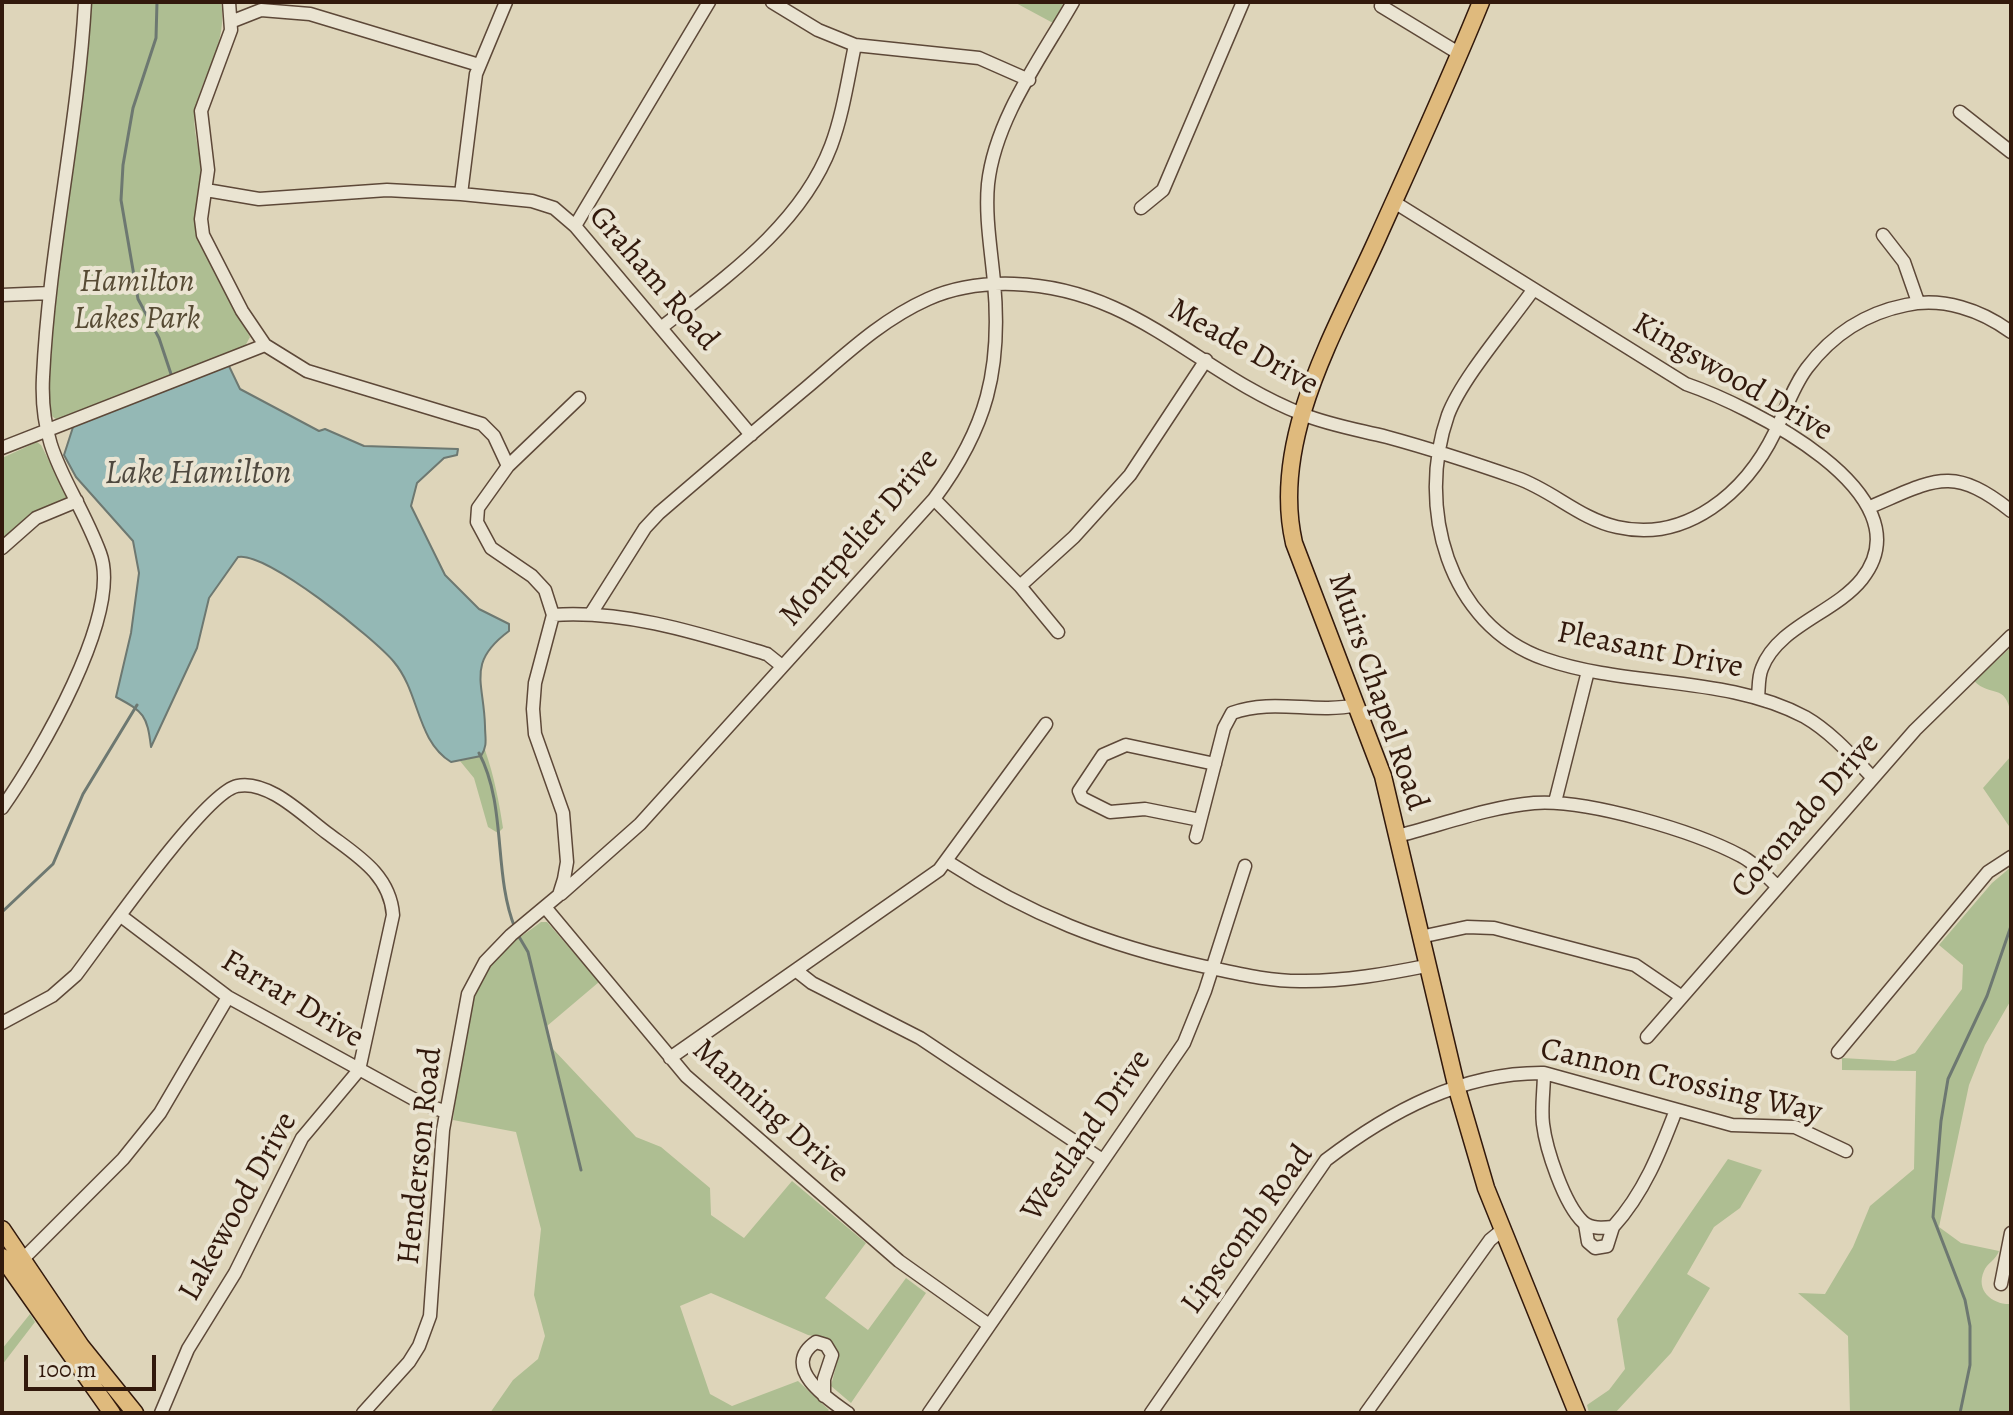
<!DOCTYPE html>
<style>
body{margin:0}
#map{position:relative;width:2013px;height:1415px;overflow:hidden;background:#ded5ba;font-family:Alegreya,serif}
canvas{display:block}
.frame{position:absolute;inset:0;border:4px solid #32190c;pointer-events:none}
.scale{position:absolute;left:24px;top:1355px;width:132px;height:36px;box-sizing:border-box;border:4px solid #32190c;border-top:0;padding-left:10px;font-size:24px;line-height:28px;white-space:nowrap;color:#32190c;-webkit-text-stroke:6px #eae4d2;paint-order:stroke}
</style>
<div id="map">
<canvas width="2013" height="1415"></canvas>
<div class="frame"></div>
<div class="scale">100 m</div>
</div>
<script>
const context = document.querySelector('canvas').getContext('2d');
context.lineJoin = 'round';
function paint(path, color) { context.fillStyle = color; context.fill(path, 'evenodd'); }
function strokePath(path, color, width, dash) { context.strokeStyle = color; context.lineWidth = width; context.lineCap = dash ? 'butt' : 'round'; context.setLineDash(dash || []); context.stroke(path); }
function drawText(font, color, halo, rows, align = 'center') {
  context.font = font + ' Alegreya,serif'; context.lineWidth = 8; context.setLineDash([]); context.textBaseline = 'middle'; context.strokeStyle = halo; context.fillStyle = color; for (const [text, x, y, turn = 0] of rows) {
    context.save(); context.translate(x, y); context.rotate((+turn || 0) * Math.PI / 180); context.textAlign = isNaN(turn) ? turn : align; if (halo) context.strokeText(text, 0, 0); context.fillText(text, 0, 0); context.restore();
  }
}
paint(new Path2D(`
 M 89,2 L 221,2 C 228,43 204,71 195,110 C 192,127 199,148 201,166 C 202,189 193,211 197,234 L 250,337 L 244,348 L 57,420 L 48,413 L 46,367 Z
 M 1014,2 L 1064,2 L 1053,23 Z
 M 37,442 L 41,445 L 69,500 L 2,544 L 2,458 Z
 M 2011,647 L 2011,714 C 2005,682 1991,698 1974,681 Z
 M 485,750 C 494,776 499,801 503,828 L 498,833 L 488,827 L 474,778 L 460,761 L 481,756 Z
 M 2011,756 L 2011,829 L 1983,788 Z
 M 2011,867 L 2011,1000 L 1985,1045 L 1969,1085 L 1939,1227 L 1961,1243 L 1999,1251 C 1996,1260 1987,1263 1984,1271 C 1975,1291 1993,1305 2011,1304 L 2011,1413 L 1850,1413 L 1848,1336 L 1798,1293 L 1825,1294 L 1853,1247 L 1870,1206 L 1914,1169 L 1916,1071 L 1842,1070 L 1842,1058 L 1895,1061 L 1915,1053 L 1962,989 L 1963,965 L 1939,945 L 1992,883 Z
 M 541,922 L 547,922 L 599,982 L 547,1026 L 552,1048 L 636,1137 L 661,1147 L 710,1188 L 711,1215 L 744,1238 L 792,1181 L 866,1243 L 825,1298 L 868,1330 L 906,1278 L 926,1293 L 851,1403 L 831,1386 L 839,1354 L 830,1339 L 808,1335 L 711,1293 L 680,1306 L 710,1394 L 732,1406 L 798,1381 L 829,1410 L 826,1413 L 490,1413 L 513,1380 L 538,1359 L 545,1336 L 534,1295 L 541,1229 L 516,1132 L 453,1120 C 461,1066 460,994 501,953 C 513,941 528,932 541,922 Z
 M 1728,1159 L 1762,1170 L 1740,1208 L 1714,1227 L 1687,1274 L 1710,1288 L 1671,1353 L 1615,1413 L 1589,1413 L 1587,1405 L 1609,1390 L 1625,1369 L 1617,1319 Z
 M 30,1314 L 35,1322 L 2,1365 L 2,1349 Z`), '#aebe92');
const water = new Path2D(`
 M 228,364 L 240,389 L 319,431 L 325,429 L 364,446 L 458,449 L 457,455 L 444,458 L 417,483 L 411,506 L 445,575 L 479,609 L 509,624 L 509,631 C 466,663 484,682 485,726 C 485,738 488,745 481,756 L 451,762 C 416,740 420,693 394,662 C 375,639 266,551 238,557 L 209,598 L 197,648 L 151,747 C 147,715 144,712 116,697 L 131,633 L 139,573 L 133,541 L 76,477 L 64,455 L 74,424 Z`);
paint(water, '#94b8b5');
strokePath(water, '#6d7871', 2);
strokePath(new Path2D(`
 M 157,2 L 156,38 L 133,108 L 123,165 L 121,200 L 138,299 L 159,338 L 172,377
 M 479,753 C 507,806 493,874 515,928
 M 2,912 L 53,864 L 83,794 L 137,705
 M 518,935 L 528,952 L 581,1170
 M 1960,1413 L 1970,1365 L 1970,1326 L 1965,1300 L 1933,1217 L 1941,1121 L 1948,1079 L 1987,996 L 2011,926`), '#6d7871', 3);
const minor = new Path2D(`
 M 229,2 L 231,30 L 201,111 L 208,170 L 201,219 L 203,235 L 242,311 L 265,345 L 307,371 L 482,424 L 494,436 L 508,466
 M 772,2 L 818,30 L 855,45 L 979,58 L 1029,80
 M 1381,6 L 1460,54
 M 233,21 L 261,10 L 310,14 L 479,65
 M 1960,112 L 2011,152
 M 206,190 L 259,199 L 387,190 L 461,194 L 532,201 L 554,208 L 575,226 L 751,435
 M 461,194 L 476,74 L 506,2
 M 1394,202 L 1686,384 C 1747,405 1930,493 1862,579 C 1835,613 1778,626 1762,668 C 1758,677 1759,688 1758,698
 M 1141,208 L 1163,190 L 1243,2
 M 575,226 L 709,2
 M 1883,235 L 1904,262 L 1918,302
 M 1533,290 C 1509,324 1462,378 1448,415 C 1416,506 1447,625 1545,659 C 1628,688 1727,675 1805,717 C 1831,732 1852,756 1873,778
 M 2,295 L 50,293
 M 662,327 C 726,277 801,225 831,146 C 843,114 848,78 855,45
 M 2,448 L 265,345
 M 934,499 L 1020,586 L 1058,632
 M 1870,507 C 1934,480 1952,464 2011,511
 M 2,548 L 36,518 L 77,501
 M 1020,586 L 1074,537 L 1130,475 L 1206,360
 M 592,612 L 645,528 L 659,513 C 708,471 757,429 806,388 C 845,355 881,320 928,299 C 955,287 985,283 1014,284 C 1136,288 1197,373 1302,414 C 1329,425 1359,430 1387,437 C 1431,449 1474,463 1517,478 C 1552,490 1580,519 1617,527 C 1687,543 1746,492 1775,432 C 1786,410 1792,388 1807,368 C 1832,335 1866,313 1906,305 C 1943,297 1981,310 2011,332
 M 553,615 C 626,610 697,633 767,654 L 782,666
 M 1555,802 L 1588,671
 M 2,808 C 38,757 123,614 100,553 C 74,484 39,456 43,377 C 49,251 78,127 85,2
 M 1200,820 L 1145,809 L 1110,812 L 1082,798 L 1079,791 L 1103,755 L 1126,745 L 1215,764
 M 1397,836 C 1441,825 1488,807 1534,803 C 1587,799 1694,831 1741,856 C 1755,863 1767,877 1778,887
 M 1196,837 L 1224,728 L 1232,713 C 1274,698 1313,714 1357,705
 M 948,862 C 1030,915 1106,945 1202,966 C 1235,973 1271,982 1305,981 C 1346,981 1386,974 1426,966
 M 561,894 L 640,824 L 934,499 C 987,428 1002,369 994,282 C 991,249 985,216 988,184 C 995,119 1041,58 1073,2
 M 545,907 L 686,1076 L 899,1261 L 989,1325
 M 121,916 L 228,997 L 419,1102 L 446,1112
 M 1420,937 L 1467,927 L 1494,928 L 1635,965 L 1682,997
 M 798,972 L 812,983 L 920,1038 L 1101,1159
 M 2,1023 L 52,996 L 76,975 C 102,941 204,793 237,786 C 268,779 304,816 327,833 C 356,855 390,874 393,915 L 359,1070 L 302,1138 L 235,1273 L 188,1349 L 161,1413
 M 1647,1037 L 1915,730 L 2011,636
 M 1838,1052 L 1988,872 L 2011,857
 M 670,1058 L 939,870 L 1046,724
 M 1544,1073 C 1544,1089 1541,1108 1543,1124 C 1546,1149 1564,1204 1583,1222 C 1591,1229 1602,1228 1613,1227 C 1644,1193 1660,1152 1676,1110
 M 1585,1224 L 1588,1242 L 1595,1248 L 1607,1246 L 1613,1227
 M 23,1259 L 123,1159 L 160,1113 L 228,997
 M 2001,1284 L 2011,1233
 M 824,1396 L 824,1379 L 832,1355 L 826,1345 L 816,1342 C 779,1367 829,1400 848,1413
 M 363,1413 L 409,1362 L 419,1346 L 430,1316 L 443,1130 L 468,994 L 485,962 L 511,935 L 559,895 L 564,879 L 567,862 L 563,813 L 535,734 L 533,709 L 535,683 L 553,615 L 545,590 L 532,576 L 491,548 L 477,522 L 478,508 L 508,466 L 579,398
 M 929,1413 L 1184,1043 L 1205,991 L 1245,866
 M 1151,1413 L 1326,1160 C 1389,1112 1462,1072 1544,1073 L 1732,1125 L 1795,1127 L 1846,1151
 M 1366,1413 L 1490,1240 L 1501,1231`);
const major = new Path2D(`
 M 1481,2 C 1449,81 1413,159 1378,237 C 1337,329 1270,438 1294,543 L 1383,776 L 1457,1089 L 1486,1188 L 1577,1413
 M 2,1229 L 81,1346 L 135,1413
 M 2,1257 L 112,1413`);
strokePath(minor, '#5d4838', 15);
strokePath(major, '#32190c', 19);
strokePath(minor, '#eae4d2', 12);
strokePath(major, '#dfba7d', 16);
drawText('32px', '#32190c', '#eae4d2', [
 ["Graham Road",653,279,49],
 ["Meade Drive",1243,348,29],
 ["Kingswood Drive",1732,378,30],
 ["Montpelier Drive",860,538,-49],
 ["Pleasant Drive",1650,651,11],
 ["Muirs Chapel Road",1377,692,71],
 ["Coronado Drive",1806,816,-49],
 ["Farrar Drive",292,1000,31],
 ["Cannon Crossing Way",1681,1082,13],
 ["Manning Drive",770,1112,42],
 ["Westland Drive",1087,1136,-55],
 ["Henderson Road",421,1156,-84],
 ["Lakewood Drive",239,1207,-61],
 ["Lipscomb Road",1248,1230,-54]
]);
drawText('italic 32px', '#574b34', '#eae4d2', [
 ["Hamilton",137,283],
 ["Lakes Park",137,320]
]);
drawText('italic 34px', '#4f493f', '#eae4d2', [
 ["Lake Hamilton",198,475]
]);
</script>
